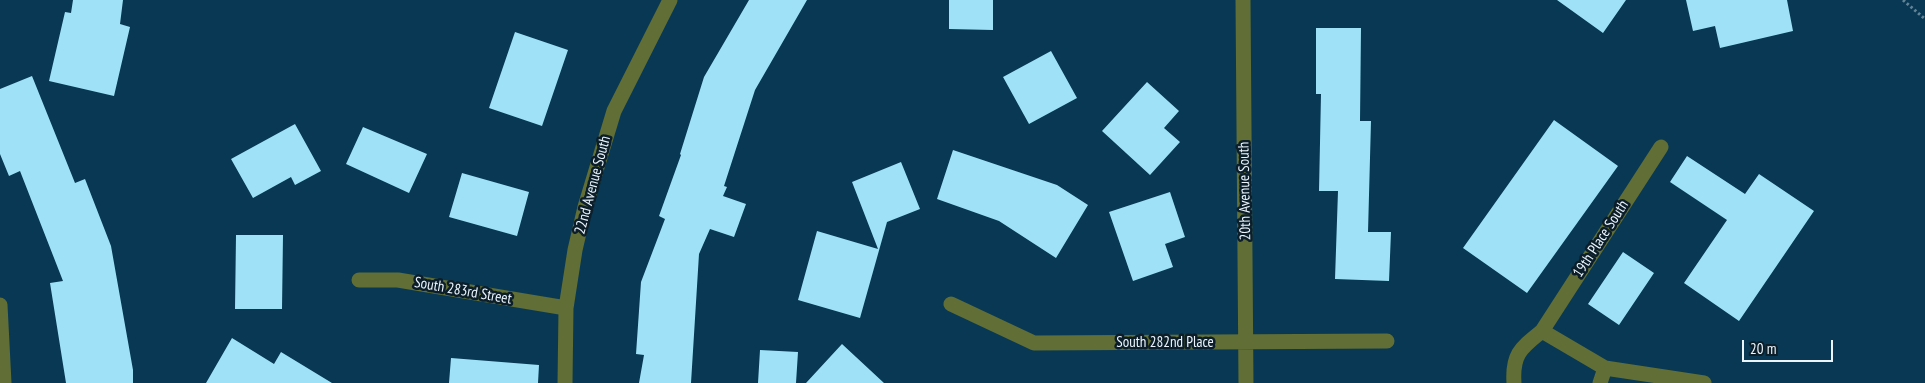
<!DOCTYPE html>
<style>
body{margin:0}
#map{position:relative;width:1925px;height:383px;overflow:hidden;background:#083853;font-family:"PT Sans Narrow",sans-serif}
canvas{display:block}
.scale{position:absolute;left:1742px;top:340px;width:91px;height:22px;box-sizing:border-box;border:2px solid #ecf5fc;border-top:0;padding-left:6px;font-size:15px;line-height:18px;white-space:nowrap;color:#ecf5fc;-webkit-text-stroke:4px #0b1e2a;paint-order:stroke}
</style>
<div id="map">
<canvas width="1925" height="383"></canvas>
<div class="scale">20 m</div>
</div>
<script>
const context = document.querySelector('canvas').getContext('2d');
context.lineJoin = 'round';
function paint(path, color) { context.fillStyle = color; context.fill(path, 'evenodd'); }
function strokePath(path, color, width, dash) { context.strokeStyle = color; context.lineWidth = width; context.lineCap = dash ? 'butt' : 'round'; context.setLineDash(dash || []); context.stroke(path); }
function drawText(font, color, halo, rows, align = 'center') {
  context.font = font + ' "PT Sans Narrow",sans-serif'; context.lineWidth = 5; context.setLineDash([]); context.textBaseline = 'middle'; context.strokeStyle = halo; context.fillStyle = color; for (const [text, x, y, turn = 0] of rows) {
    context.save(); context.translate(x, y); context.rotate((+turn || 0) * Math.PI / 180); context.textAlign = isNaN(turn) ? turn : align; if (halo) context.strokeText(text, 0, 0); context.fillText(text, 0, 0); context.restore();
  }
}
paint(new Path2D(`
 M 73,0 L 123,0 L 120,24 L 130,27 L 114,96 L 49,81 L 65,12 L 71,13 Z
 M 749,0 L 807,0 L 755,90 L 724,186 L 727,187 L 723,196 L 746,204 L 734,237 L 710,229 L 699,254 L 691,383 L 639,383 L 644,355 L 636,354 L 641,282 L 665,219 L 659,216 L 681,155 L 680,154 L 704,77 Z
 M 949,0 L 993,0 L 993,30 L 949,29 Z
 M 1557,0 L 1626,0 L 1603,33 Z
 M 1686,0 L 1787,0 L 1793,31 L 1720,48 L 1715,26 L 1693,31 Z
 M 1316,28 L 1361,28 L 1360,121 L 1371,121 L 1368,232 L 1391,232 L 1389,281 L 1335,279 L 1338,191 L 1319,191 L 1321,94 L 1316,94 Z
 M 515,32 L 568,50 L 542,126 L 489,108 Z
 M 1051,51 L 1077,98 L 1029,124 L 1003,77 Z
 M 32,76 L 75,183 L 85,179 L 111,246 L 133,370 L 133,383 L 66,383 L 50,283 L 63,281 L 20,171 L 9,176 L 0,154 L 0,89 Z
 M 1147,82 L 1179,111 L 1164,128 L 1180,142 L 1150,175 L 1102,131 Z
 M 1554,120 L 1618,166 L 1527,293 L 1463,248 Z
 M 295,124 L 321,171 L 295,185 L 291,177 L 253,198 L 231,159 Z
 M 363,127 L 427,154 L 409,193 L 346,164 Z
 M 953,150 L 1057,185 L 1088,205 L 1056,258 L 999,221 L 937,199 Z
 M 1687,156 L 1745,194 L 1759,174 L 1814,211 L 1739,321 L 1684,283 L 1727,220 L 1670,182 Z
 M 901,162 L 920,209 L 887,222 L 860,318 L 798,300 L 817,231 L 878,249 L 852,182 Z
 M 462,173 L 529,192 L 517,236 L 449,217 Z
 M 1170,192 L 1185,237 L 1165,244 L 1173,267 L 1133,281 L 1109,212 Z
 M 236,235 L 283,235 L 282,309 L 235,309 Z
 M 1623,252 L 1654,273 L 1619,325 L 1588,304 Z
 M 232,338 L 274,364 L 281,352 L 332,383 L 206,383 Z
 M 842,344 L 884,383 L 806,383 Z
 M 760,350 L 798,352 L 796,383 L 758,383 Z
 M 451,358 L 539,365 L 538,383 L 449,383 Z`), '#9fe2f8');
strokePath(new Path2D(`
 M 1903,0 L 1925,19`), '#638396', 3, [2.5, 2.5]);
strokePath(new Path2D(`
 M 1243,0 L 1246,383
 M 359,280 L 398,280 L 566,308
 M 951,304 L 1034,343 L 1387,341
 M 0,305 L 4,383
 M 1542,331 L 1605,368 L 1704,383
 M 565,383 L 566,308 L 575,250 L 585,207 L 614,111 L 670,0
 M 1514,383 C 1512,354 1521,348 1542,331 L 1661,147
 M 1600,383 L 1605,368`), '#616e35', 15);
drawText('15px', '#ecf5fc', '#0b1e2a', [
 ["22nd Avenue South",593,185,-75],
 ["20th Avenue South",1245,191,-91],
 ["19th Place South",1601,239,-57],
 ["South 283rd Street",463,291,10],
 ["South 282nd Place",1165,343]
]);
</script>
